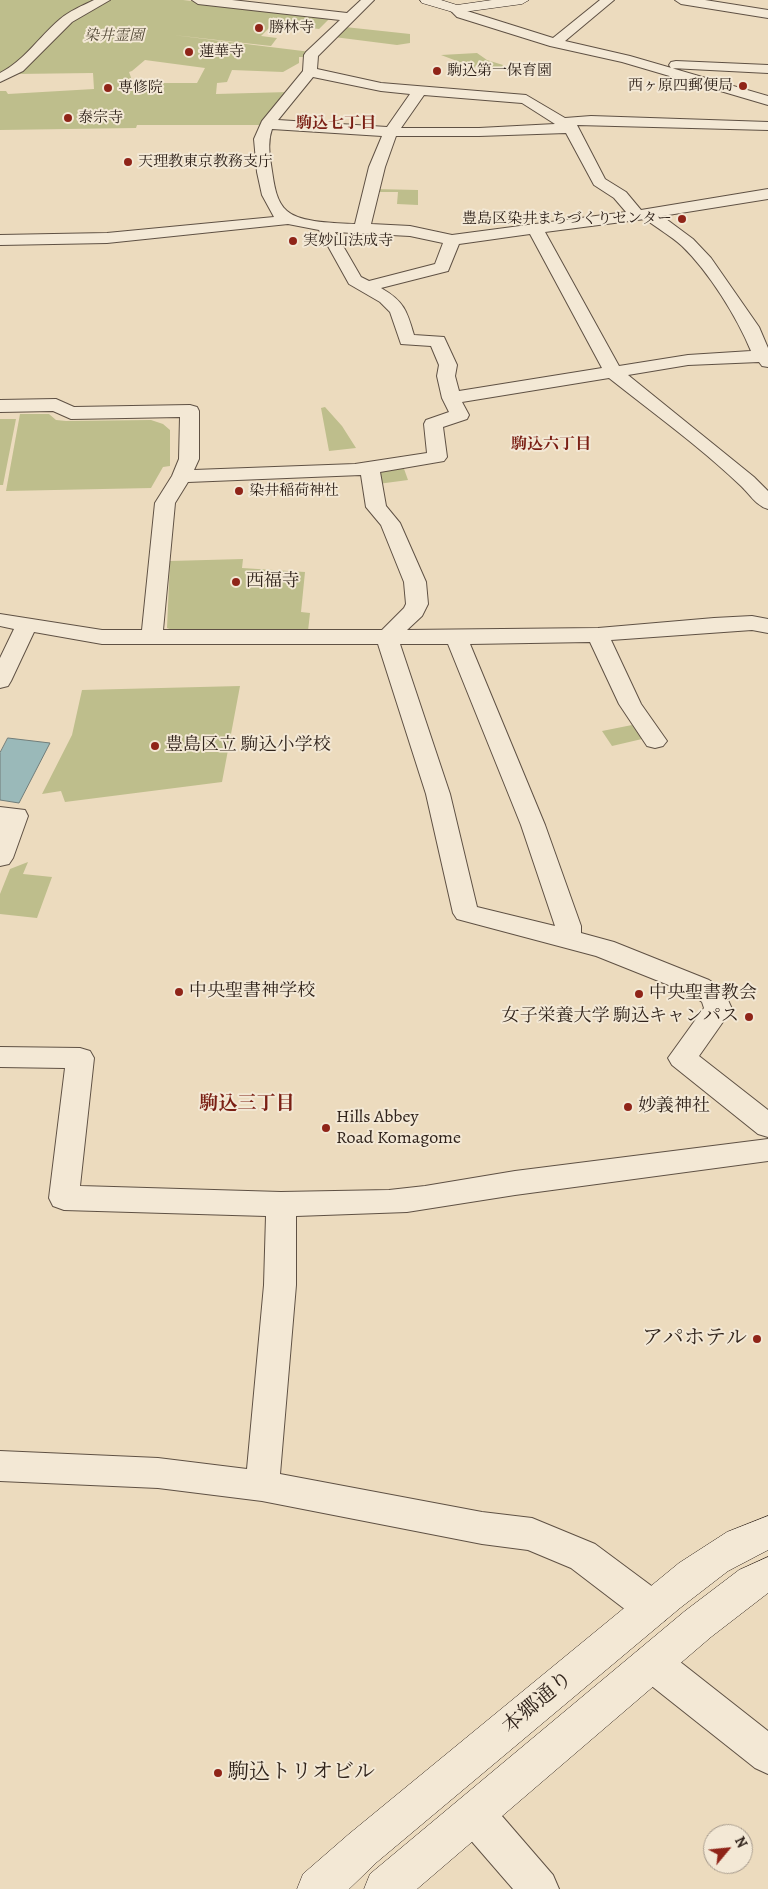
<!DOCTYPE html>
<meta charset="utf-8">
<style>
body{margin:0}
#map{position:relative;width:768px;height:1889px;overflow:hidden;background:#ecdbbe;font-family:Alegreya,serif}
canvas{display:block}
.north{position:absolute;left:703px;top:1824px;width:50px;height:50px;box-sizing:border-box;background:#f3e8d5;border:1px solid #a5998b;border-radius:50%;rotate:62deg;font-size:14px;font-weight:700;line-height:20px;text-align:center;color:#30231b}
.north::after{content:'';display:block;margin:auto;width:18px;height:22px;background:#8f2418;clip-path:polygon(50% 0,100% 100%,50% 72%,0 100%)}
</style>
<div id="map">
<canvas width="768" height="1889"></canvas>
<div class="north">N</div>
</div>
<script>
const context = document.querySelector('canvas').getContext('2d');
context.lineJoin = 'round';
function paint(path, color) { context.fillStyle = color; context.fill(path, 'evenodd'); }
function strokePath(path, color, width, dash) { context.strokeStyle = color; context.lineWidth = width; context.lineCap = dash ? 'butt' : 'round'; context.setLineDash(dash || []); context.stroke(path); }
function drawText(font, color, halo, rows, align = 'center') {
  context.font = font + ' Alegreya,"Noto Serif JP",serif'; context.lineWidth = 4; context.setLineDash([]); context.textBaseline = 'middle'; context.strokeStyle = halo; context.fillStyle = color; for (const [text, x, y, turn = 0] of rows) {
    context.save(); context.translate(x, y); context.rotate((+turn || 0) * Math.PI / 180); context.textAlign = isNaN(turn) ? turn : align; if (halo) context.strokeText(text, 0, 0); context.fillText(text, 0, 0); context.restore();
  }
}
paint(new Path2D(`
 M 0,0 L 101,0 L 71,14 L 11,71 L 0,75 Z
 M 108,0 L 183,0 L 331,17 L 319,29 L 274,23 L 261,36 L 277,38 L 271,46 L 173,35 L 311,52 L 307,57 L 299,57 L 299,63 L 283,72 L 232,70 L 227,82 L 217,83 L 216,94 L 289,92 L 261,125 L 137,125 L 136,128 L 0,130 L 0,91 L 6,91 L 8,94 L 94,89 L 93,73 L 15,74 L 67,22 ZM 145,60 L 205,68 L 197,83 L 133,83 L 129,72 L 132,71 Z
 M 345,27 L 410,34 L 410,43 L 397,45 L 334,37 Z
 M 477,53 L 487,60 L 503,65 L 500,69 L 478,69 L 441,55 Z
 M 374,189 L 418,190 L 418,205 L 397,204 L 398,192 L 374,192 Z
 M 325,407 L 342,426 L 356,448 L 329,451 L 321,408 Z
 M 20,414 L 49,414 L 56,420 L 66,421 L 151,420 L 163,424 L 170,430 L 170,466 L 163,467 L 151,488 L 6,491 Z
 M 0,419 L 16,419 L 3,485 L 0,485 Z
 M 403,466 L 408,480 L 378,484 L 379,469 Z
 M 243,559 L 242,568 L 305,572 L 301,612 L 310,613 L 308,631 L 172,630 L 167,628 L 170,561 Z
 M 240,686 L 222,782 L 65,802 L 61,791 L 42,794 L 72,735 L 82,690 Z
 M 632,725 L 642,739 L 612,746 L 602,731 Z
 M 28,862 L 23,874 L 52,877 L 37,918 L 0,914 L 0,894 L 10,869 Z`), '#bebe8c');
const water = new Path2D(`
 M 8,738 L 50,743 L 19,803 L 0,800 L 0,753 Z`);
paint(water, '#9ab9b9');
strokePath(water, '#707d7a', 1);
const street = new Path2D(`
 M 94,0 L 110,0 L 72,22 L 23,71 L 0,82 L 0,73 C 24,61 39,37 59,20 C 69,11 82,6 94,0 Z
 M 192,0 L 232,0 L 347,13 L 361,0 L 374,0 L 318,56 L 317,69 L 381,83 L 526,95 L 565,118 L 591,116 L 768,122 L 768,130 L 577,125 L 605,179 L 626,192 L 641,210 L 768,189 L 768,199 L 662,216 L 693,239 L 711,258 L 759,327 L 768,348 L 768,367 L 762,366 L 759,362 L 688,365 L 628,375 L 754,477 L 768,491 L 768,509 C 756,506 749,493 740,485 C 699,446 653,413 609,378 L 462,402 L 469,415 L 467,419 L 443,427 L 447,457 L 444,461 L 380,472 L 386,506 L 400,523 L 426,582 L 428,604 L 422,616 L 407,630 L 598,628 L 714,618 L 752,616 L 768,619 L 768,633 L 752,630 L 611,640 L 641,704 L 667,741 L 663,746 L 655,748 L 647,746 L 619,704 L 590,642 L 470,644 L 545,825 L 581,926 L 581,933 L 614,942 L 709,980 L 723,989 L 732,1009 L 699,1056 L 768,1110 L 768,1137 L 758,1134 L 672,1065 L 668,1058 L 704,1008 L 702,1002 L 691,994 L 596,956 L 457,919 L 453,913 L 426,794 L 378,644 L 102,644 L 34,632 L 11,681 L 8,686 L 0,688 L 0,658 L 14,629 L 0,626 L 0,614 L 102,630 L 142,630 L 155,503 L 172,476 L 179,459 L 180,417 L 71,419 L 53,411 L 0,412 L 0,400 L 56,399 L 74,407 L 190,405 L 197,407 L 199,411 L 199,459 L 194,470 L 355,464 L 427,453 L 424,424 L 426,420 L 449,412 L 442,398 L 437,376 L 439,365 L 431,346 L 401,344 L 390,312 L 380,302 L 349,284 L 319,230 L 288,224 L 107,243 L 0,245 L 0,235 L 107,233 L 274,217 L 262,195 L 257,172 L 254,139 L 262,121 L 303,71 L 304,55 L 306,52 L 340,20 L 198,4 ZM 313,77 L 381,91 L 410,94 L 387,127 L 278,120 ZM 424,95 L 522,103 L 555,124 L 479,128 L 401,128 ZM 272,129 L 382,136 L 369,167 L 355,224 C 337,223 300,223 287,211 C 276,202 274,184 272,171 C 270,157 267,143 272,129 ZM 566,133 L 594,185 L 614,198 L 626,212 L 452,235 L 410,226 L 371,224 L 385,167 L 396,136 L 479,136 ZM 645,219 C 657,228 671,236 682,246 C 709,272 737,317 751,351 L 688,355 L 619,366 L 545,232 ZM 335,232 L 410,236 L 443,243 L 435,264 L 369,281 L 361,277 ZM 530,234 L 602,368 L 459,391 L 455,376 L 457,365 L 444,337 L 414,335 C 407,311 404,301 381,288 L 448,271 L 459,244 ZM 361,475 L 366,507 L 381,525 L 404,582 L 406,604 L 404,608 L 382,630 L 163,630 L 175,503 L 188,482 ZM 400,644 L 448,644 L 521,825 L 555,926 L 477,907 L 450,794 Z
 M 600,0 L 614,0 L 565,41 L 630,56 L 768,96 L 768,105 L 622,62 L 550,46 L 457,17 L 449,9 L 451,6 L 461,6 L 467,11 L 553,38 Z
 M 675,0 L 705,0 L 768,10 L 768,18 L 681,4 Z
 M 676,61 L 768,65 L 768,73 L 671,68 L 669,65 L 671,62 Z
 M 0,807 L 25,810 L 28,816 L 13,858 L 9,864 L 0,866 Z
 M 0,1047 L 80,1048 L 90,1051 L 94,1058 L 80,1186 L 281,1192 L 389,1190 L 425,1186 L 515,1171 L 768,1139 L 768,1161 L 515,1195 L 407,1212 L 296,1216 L 296,1285 L 280,1474 L 482,1512 L 532,1518 L 595,1544 L 665,1596 L 670,1608 L 665,1620 L 652,1625 L 639,1620 L 571,1568 L 528,1550 L 482,1544 L 262,1501 L 158,1488 L 0,1481 L 0,1451 L 158,1458 L 247,1469 L 264,1285 L 266,1216 L 64,1210 L 53,1206 L 49,1198 L 65,1068 L 0,1067 Z
 M 652,1645 L 665,1650 L 768,1731 L 768,1774 L 755,1768 L 639,1676 L 634,1663 L 639,1650 Z
 M 475,1796 L 489,1801 L 553,1875 L 559,1889 L 513,1889 L 461,1829 L 456,1815 L 461,1801 Z`);
const secondary = new Path2D(`
 M 420,0 L 441,0 L 457,5 L 492,0 L 529,0 L 522,4 L 456,13 L 422,3 Z
 M 768,1516 L 768,1550 L 728,1571 L 680,1608 L 377,1862 L 349,1889 L 297,1889 L 303,1874 L 349,1834 L 679,1563 L 727,1532 Z
 M 768,1557 L 768,1593 L 711,1637 L 417,1889 L 364,1889 L 370,1874 L 685,1611 L 739,1570 Z`);
strokePath(street, '#5f5144', 2);
strokePath(secondary, '#30231b', 1);
paint(street, '#f3e8d5');
paint(secondary, '#f3e8d5');
for (const [x, y, r, color] of [
 [259,28,5,"#8f2418"],
 [189,52,5,"#8f2418"],
 [437,71,5,"#8f2418"],
 [743,86,5,"#8f2418"],
 [108,88,5,"#8f2418"],
 [68,118,5,"#8f2418"],
 [128,162,5,"#8f2418"],
 [682,219,5,"#8f2418"],
 [293,241,5,"#8f2418"],
 [239,491,5,"#8f2418"],
 [236,582,5,"#8f2418"],
 [155,746,5,"#8f2418"],
 [179,992,5,"#8f2418"],
 [639,994,5,"#8f2418"],
 [749,1017,5,"#8f2418"],
 [628,1107,5,"#8f2418"],
 [326,1128,5,"#8f2418"],
 [757,1339,5,"#8f2418"],
 [218,1773,5,"#8f2418"]
]) { const dot = new Path2D(); dot.arc(x, y, r, 0, 2 * Math.PI); context.fillStyle = color; context.fill(dot); strokePath(dot, '#f3e8d5', 2); }
drawText('15px', '#30231b', '#f3e8d5', [
 ["勝林寺",269,28],
 ["蓮華寺",199,52],
 ["駒込第一保育園",447,71],
 ["西ヶ原四郵便局",733,86,"right"],
 ["専修院",118,88],
 ["泰宗寺",78,118],
 ["天理教東京教務支庁",138,162],
 ["豊島区染井まちづくりセンター",672,219,"right"],
 ["実妙山法成寺",303,241],
 ["染井稲荷神社",249,491]
], 'left');
drawText('italic 15px', '#544a37', '#f3e8d5', [
 ["染井霊園",114,36]
]);
drawText('bold 16px', '#7a1f14', '#f3e8d5', [
 ["駒込七丁目",336,124],
 ["駒込六丁目",551,445]
]);
drawText('18px', '#30231b', '#f3e8d5', [
 ["西福寺",246,582],
 ["豊島区立 駒込小学校",165,746],
 ["中央聖書神学校",189,992],
 ["中央聖書教会",649,994],
 ["女子栄養大学 駒込キャンパス",739,1017,"right"],
 ["妙義神社",638,1107],
 ["Hills Abbey",336,1118],
 ["Road Komagome",336,1139]
], 'left');
drawText('bold 19px', '#7a1f14', '#f3e8d5', [
 ["駒込三丁目",247,1104]
]);
drawText('21px', '#30231b', '#f3e8d5', [
 ["アパホテル",747,1339],
 ["駒込トリオビル",228,1773,"left"]
], 'right');
drawText('21px', '#30231b', '#f3e8d5', [
 ["本郷通り",538,1703,-40]
]);
</script>
